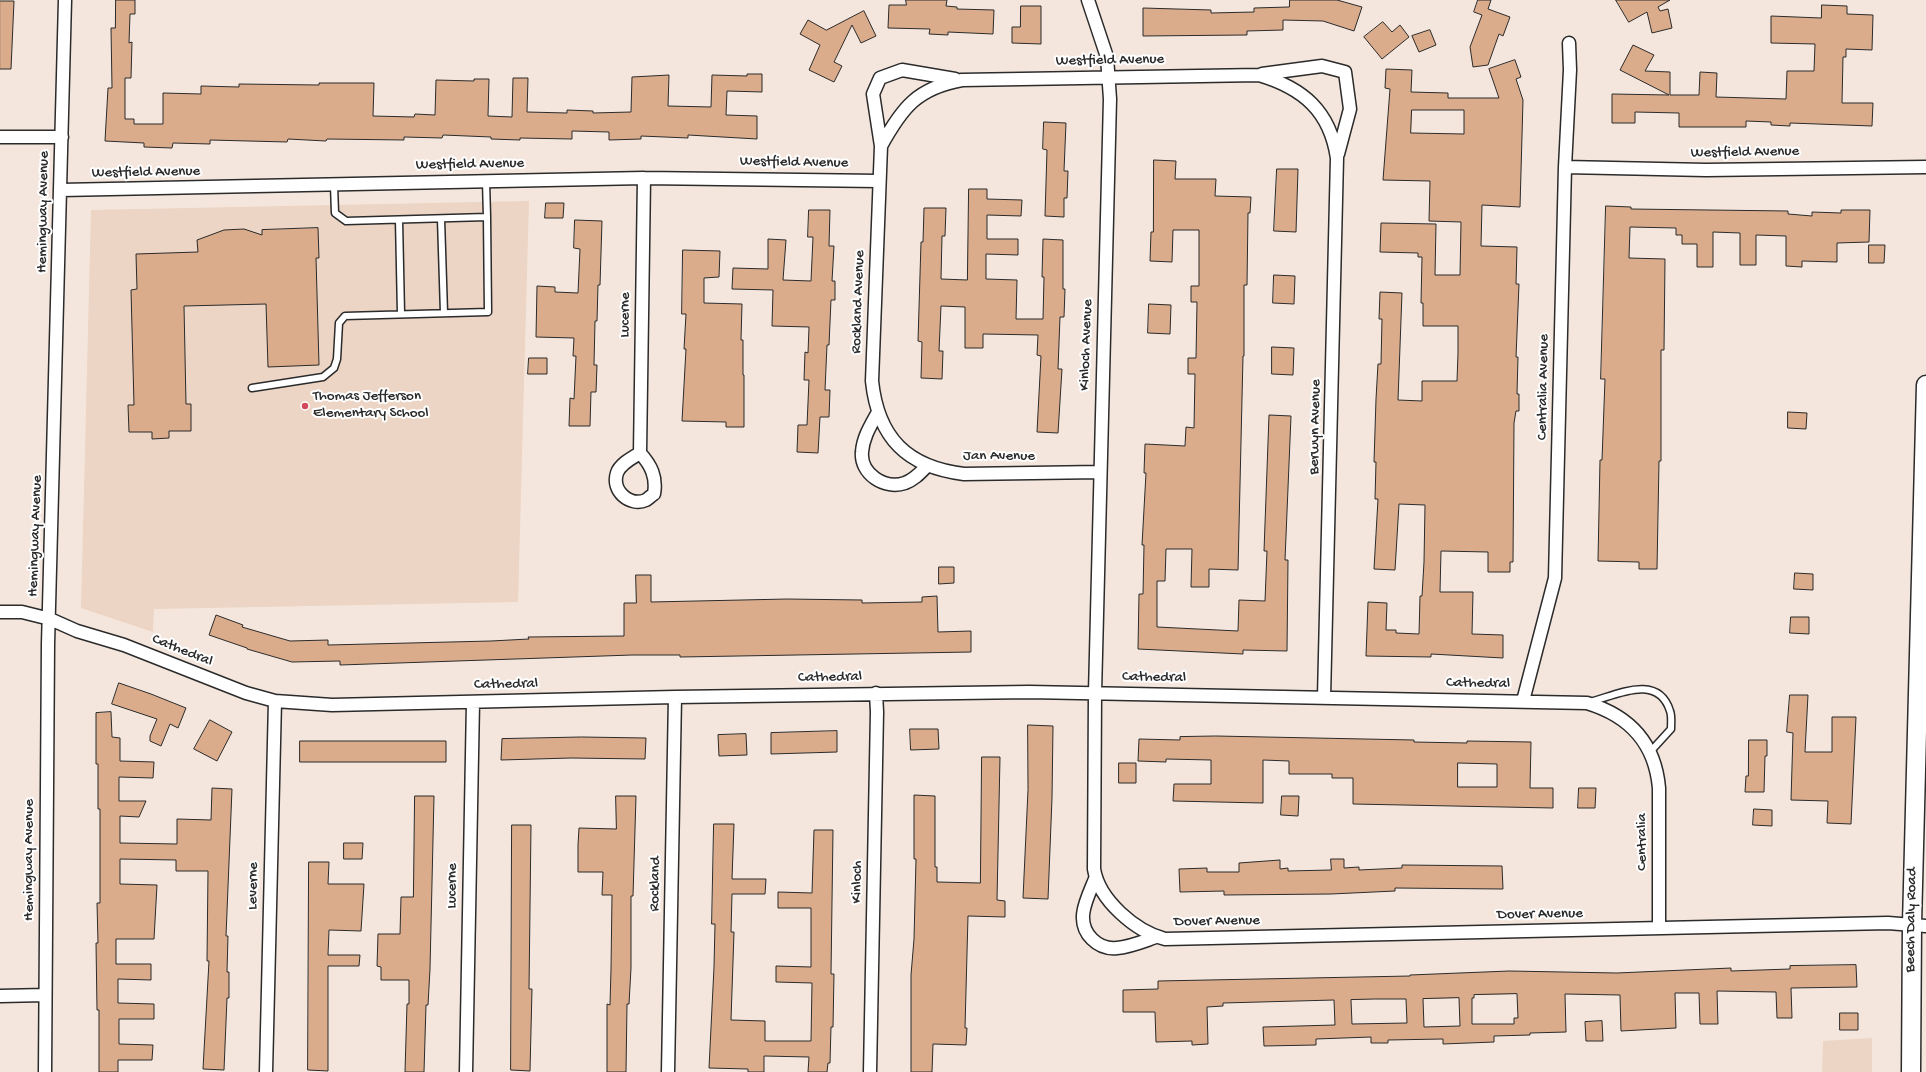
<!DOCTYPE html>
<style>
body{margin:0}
canvas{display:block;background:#f4e6dc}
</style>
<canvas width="1926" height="1072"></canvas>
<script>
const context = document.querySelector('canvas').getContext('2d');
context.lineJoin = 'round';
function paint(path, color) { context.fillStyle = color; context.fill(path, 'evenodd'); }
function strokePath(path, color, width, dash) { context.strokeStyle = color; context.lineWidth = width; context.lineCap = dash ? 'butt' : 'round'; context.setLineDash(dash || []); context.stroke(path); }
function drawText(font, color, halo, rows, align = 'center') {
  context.font = font + ' "Gochi Hand",sans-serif'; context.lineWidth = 4; context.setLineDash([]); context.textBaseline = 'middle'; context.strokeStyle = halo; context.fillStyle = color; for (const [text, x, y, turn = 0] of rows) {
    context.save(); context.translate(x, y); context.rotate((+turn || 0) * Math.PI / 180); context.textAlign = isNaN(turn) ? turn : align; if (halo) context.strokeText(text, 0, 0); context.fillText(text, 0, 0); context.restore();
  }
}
paint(new Path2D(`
 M 529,201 L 518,602 L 154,609 L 153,632 L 81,608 L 91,210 Z
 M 1872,1038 L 1872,1072 L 1822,1072 L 1823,1041 Z`), '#ecd5c4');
const building = new Path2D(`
 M 116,0 L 135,0 L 135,14 L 130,14 L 129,43 L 132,42 L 131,78 L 125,78 L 125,119 L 134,119 L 134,124 L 163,124 L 163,93 L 201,94 L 201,86 L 239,87 L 239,84 L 319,85 L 319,83 L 374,83 L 373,116 L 414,117 L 415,114 L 435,115 L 436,80 L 474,81 L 474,79 L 489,79 L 488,116 L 512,117 L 513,78 L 528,78 L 527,112 L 567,113 L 567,110 L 593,111 L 593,113 L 631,112 L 632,77 L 669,75 L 668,106 L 711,107 L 712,75 L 747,76 L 747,74 L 762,74 L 762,92 L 727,91 L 726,115 L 757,116 L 757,139 L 688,135 L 688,138 L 641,136 L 641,139 L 609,140 L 609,132 L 572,131 L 572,139 L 520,138 L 520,140 L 491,139 L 491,137 L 443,135 L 442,138 L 404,137 L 404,140 L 327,139 L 326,141 L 288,139 L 287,142 L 210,140 L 210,144 L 173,143 L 172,148 L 144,147 L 144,143 L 105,141 L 108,88 L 112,88 L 111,28 L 115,28 Z
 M 906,0 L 947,0 L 946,6 L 957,7 L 957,9 L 994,10 L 993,34 L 948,32 L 948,35 L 929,34 L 930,29 L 888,28 L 889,5 L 906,5 Z
 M 1290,0 L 1337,0 L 1362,7 L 1354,31 L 1323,21 L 1283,20 L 1283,30 L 1247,31 L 1247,35 L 1143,36 L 1143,8 L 1211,10 L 1211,13 L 1254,12 L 1254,8 L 1289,7 Z
 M 1478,0 L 1491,0 L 1488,9 L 1510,17 L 1503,36 L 1499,34 L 1488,65 L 1473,67 L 1470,47 L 1482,15 L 1474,12 Z
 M 1616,0 L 1670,0 L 1658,7 L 1660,11 L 1668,9 L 1672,28 L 1652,33 L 1647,12 L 1629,22 Z
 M 0,1 L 14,1 L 11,69 L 0,69 Z
 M 1822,5 L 1847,6 L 1847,14 L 1873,15 L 1872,50 L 1846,49 L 1846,57 L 1843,57 L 1842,103 L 1873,103 L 1872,126 L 1790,123 L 1790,126 L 1771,125 L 1771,122 L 1746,121 L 1746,127 L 1679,127 L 1679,113 L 1635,112 L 1635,123 L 1612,123 L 1612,94 L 1669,95 L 1620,70 L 1633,45 L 1654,55 L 1645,71 L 1670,72 L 1670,95 L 1699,95 L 1700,72 L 1717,73 L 1716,97 L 1786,99 L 1787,71 L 1814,71 L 1815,44 L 1771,43 L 1771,16 L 1821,18 Z
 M 1021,6 L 1041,6 L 1041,44 L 1012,43 L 1012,27 L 1020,27 Z
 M 864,11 L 876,36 L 861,43 L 852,25 L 834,62 L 842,66 L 834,82 L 809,70 L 820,45 L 800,34 L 808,20 L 826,30 Z
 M 1383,22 L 1392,32 L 1400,25 L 1409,37 L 1382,59 L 1364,37 Z
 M 1430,30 L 1436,45 L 1419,52 L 1412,36 Z
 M 1515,60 L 1521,77 L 1516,79 L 1523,100 L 1520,207 L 1482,205 L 1481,246 L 1517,247 L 1516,284 L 1519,284 L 1516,357 L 1518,357 L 1517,394 L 1519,394 L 1519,411 L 1516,411 L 1514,423 L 1513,562 L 1510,562 L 1510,572 L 1488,572 L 1488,552 L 1441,551 L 1440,592 L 1473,592 L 1472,634 L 1503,635 L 1503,658 L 1431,654 L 1431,657 L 1366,656 L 1368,602 L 1387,603 L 1386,630 L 1396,630 L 1396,633 L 1419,634 L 1420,596 L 1422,596 L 1424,562 L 1425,505 L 1399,504 L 1395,570 L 1374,569 L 1378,499 L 1375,499 L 1376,462 L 1374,462 L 1376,399 L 1378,364 L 1381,364 L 1382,319 L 1379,319 L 1380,292 L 1402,293 L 1398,400 L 1422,401 L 1422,381 L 1457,381 L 1458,353 L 1458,326 L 1423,326 L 1423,303 L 1421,303 L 1422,257 L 1418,257 L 1418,253 L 1380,252 L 1381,223 L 1436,224 L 1435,275 L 1460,275 L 1461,222 L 1429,221 L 1430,181 L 1383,180 L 1390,89 L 1385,88 L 1386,69 L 1412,70 L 1411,92 L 1448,93 L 1448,98 L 1499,98 L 1489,69 ZM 1412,110 L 1464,110 L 1464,134 L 1411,133 Z
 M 1044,122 L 1066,123 L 1064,171 L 1068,171 L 1067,198 L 1064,198 L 1064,217 L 1045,216 L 1047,150 L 1043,149 Z
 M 1154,160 L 1176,161 L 1175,179 L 1216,179 L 1215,196 L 1251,197 L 1250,213 L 1248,213 L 1247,285 L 1244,285 L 1244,356 L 1243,356 L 1238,570 L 1209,569 L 1209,587 L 1191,587 L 1192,549 L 1166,549 L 1165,581 L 1157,581 L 1157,627 L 1238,631 L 1239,600 L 1265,601 L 1267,551 L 1264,551 L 1269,415 L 1291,416 L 1285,560 L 1288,560 L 1287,651 L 1243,650 L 1243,654 L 1138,649 L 1139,594 L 1143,594 L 1144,545 L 1142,545 L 1146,473 L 1144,473 L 1145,444 L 1185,446 L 1186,427 L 1194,428 L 1195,374 L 1188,374 L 1188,358 L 1196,358 L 1197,302 L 1191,302 L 1191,286 L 1199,286 L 1199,230 L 1173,230 L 1172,262 L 1150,261 L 1151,232 L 1153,232 Z
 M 1277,169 L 1298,169 L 1296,232 L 1274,231 Z
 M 969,189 L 987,189 L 987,199 L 1022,200 L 1021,216 L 987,215 L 987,239 L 1018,239 L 1018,255 L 986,254 L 986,279 L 1017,280 L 1016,319 L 1043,319 L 1044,277 L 1042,277 L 1043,239 L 1063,240 L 1063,289 L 1065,289 L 1064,317 L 1060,317 L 1058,369 L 1062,369 L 1058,433 L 1037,432 L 1041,356 L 1037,355 L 1038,335 L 983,334 L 983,348 L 965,348 L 965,307 L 941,306 L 939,351 L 943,351 L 942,379 L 921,378 L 922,342 L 918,341 L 921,242 L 923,242 L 924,208 L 946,208 L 945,236 L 942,236 L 941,279 L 967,280 Z
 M 546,203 L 564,203 L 563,218 L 545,218 Z
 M 1606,206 L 1631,207 L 1631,209 L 1788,211 L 1788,214 L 1812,216 L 1812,212 L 1841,213 L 1841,210 L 1870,210 L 1869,242 L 1837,243 L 1837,262 L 1802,261 L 1802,267 L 1786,266 L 1786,236 L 1756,235 L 1756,265 L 1740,265 L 1740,233 L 1713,232 L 1713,267 L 1697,267 L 1697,244 L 1682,244 L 1682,235 L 1676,235 L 1676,228 L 1630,227 L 1629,258 L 1665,259 L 1664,350 L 1661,350 L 1661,461 L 1659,461 L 1657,569 L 1639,569 L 1639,562 L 1598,561 L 1600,460 L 1602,460 L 1605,379 L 1601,379 Z
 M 809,210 L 830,210 L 829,246 L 834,246 L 832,281 L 835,281 L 835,300 L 831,300 L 829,345 L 827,345 L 825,390 L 830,390 L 829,417 L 820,417 L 818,453 L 797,452 L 798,425 L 807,425 L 809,380 L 804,380 L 805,352 L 808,353 L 809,327 L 772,326 L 773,290 L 732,289 L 733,268 L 768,269 L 768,239 L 786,240 L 783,280 L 811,281 L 813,237 L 808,237 Z
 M 575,220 L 602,221 L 600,285 L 598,285 L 597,321 L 595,321 L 594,365 L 597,365 L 596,392 L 591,392 L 590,426 L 569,426 L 570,398 L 574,399 L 576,356 L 573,356 L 574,338 L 536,337 L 537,286 L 555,287 L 555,292 L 578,293 L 580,249 L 574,248 Z
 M 318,228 L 319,258 L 316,258 L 319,365 L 268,367 L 266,304 L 184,306 L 186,404 L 191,404 L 191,431 L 169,431 L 169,438 L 152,439 L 152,432 L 129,432 L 128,405 L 134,405 L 131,290 L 137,289 L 136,254 L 198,252 L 197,240 L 224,230 L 244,229 L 262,235 L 262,230 Z
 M 1869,245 L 1885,245 L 1884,263 L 1869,263 Z
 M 683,250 L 720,251 L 719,277 L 704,278 L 704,303 L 742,304 L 741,340 L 743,340 L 743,375 L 744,375 L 744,427 L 726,427 L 726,422 L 682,421 L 686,349 L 684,349 L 686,314 L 682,314 Z
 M 1274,275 L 1295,276 L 1294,304 L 1273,303 Z
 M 1149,304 L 1171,305 L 1170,334 L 1148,333 Z
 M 1272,347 L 1294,348 L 1293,375 L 1272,374 Z
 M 529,358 L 547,358 L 547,374 L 528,374 Z
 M 1788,412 L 1807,413 L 1806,429 L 1788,428 Z
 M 939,567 L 954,567 L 954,583 L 939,584 Z
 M 1795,573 L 1813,574 L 1813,590 L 1794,589 Z
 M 636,575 L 651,575 L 651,602 L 787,599 L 862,600 L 862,603 L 922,602 L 922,597 L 937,596 L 938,632 L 971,631 L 971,652 L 680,657 L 680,655 L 632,655 L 340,665 L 340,661 L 292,662 L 247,649 L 247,648 L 209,635 L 216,615 L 243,625 L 242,627 L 290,641 L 328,640 L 328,645 L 491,641 L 529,639 L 528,637 L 624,636 L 624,603 L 636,603 Z
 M 1791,617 L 1809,617 L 1809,634 L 1790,633 Z
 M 119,683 L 151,694 L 186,708 L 178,728 L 170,724 L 161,746 L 150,741 L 150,736 L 157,719 L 112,704 Z
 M 1790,695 L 1808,695 L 1805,752 L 1832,752 L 1832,717 L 1856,717 L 1851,824 L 1827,823 L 1828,801 L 1791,800 L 1793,733 L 1787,732 Z
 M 111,712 L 112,737 L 120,738 L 120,761 L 154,762 L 153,778 L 119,777 L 119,801 L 146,801 L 139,817 L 120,816 L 120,843 L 177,844 L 177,819 L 211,820 L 212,788 L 232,789 L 226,936 L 228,936 L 227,972 L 229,972 L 229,998 L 227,998 L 224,1070 L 203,1069 L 209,961 L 207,961 L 208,871 L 176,871 L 176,860 L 120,859 L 120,884 L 157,885 L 154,939 L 116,939 L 116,964 L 151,964 L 151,980 L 118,979 L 118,1003 L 154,1004 L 154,1019 L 119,1019 L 119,1044 L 153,1045 L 152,1060 L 118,1060 L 118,1072 L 99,1072 L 99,1010 L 97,1010 L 96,943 L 98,943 L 97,903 L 100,903 L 100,809 L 98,809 L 98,764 L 96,764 L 96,713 Z
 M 210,720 L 232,732 L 217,761 L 194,749 Z
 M 1028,725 L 1053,726 L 1052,798 L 1048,899 L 1023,898 L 1028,790 Z
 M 910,729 L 938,729 L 939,749 L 911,750 Z
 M 837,731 L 837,752 L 771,754 L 771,733 Z
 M 746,734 L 747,755 L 719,756 L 718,735 Z
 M 1216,736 L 1414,740 L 1414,742 L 1467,743 L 1467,741 L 1531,742 L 1530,788 L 1553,788 L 1553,808 L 1353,804 L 1353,778 L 1332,778 L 1332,774 L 1289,774 L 1289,761 L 1263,760 L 1263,803 L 1173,801 L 1174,784 L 1211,784 L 1211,760 L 1166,759 L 1166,762 L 1138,761 L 1139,739 L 1180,740 L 1180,737 ZM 1458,763 L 1497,764 L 1497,787 L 1458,787 Z
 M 582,737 L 646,738 L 645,759 L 571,758 L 501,760 L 502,739 Z
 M 1749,740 L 1767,740 L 1767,756 L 1765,756 L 1764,792 L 1745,792 L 1746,776 L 1748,776 Z
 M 300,741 L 446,741 L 446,762 L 300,762 Z
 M 982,757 L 1000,757 L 997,900 L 1005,901 L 1005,917 L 968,916 L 965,1028 L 967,1028 L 966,1045 L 933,1044 L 932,1072 L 911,1072 L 911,975 L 914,939 L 916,859 L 914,859 L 914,795 L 935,796 L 935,867 L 937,867 L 937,882 L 980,883 Z
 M 1119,763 L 1136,763 L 1136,783 L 1119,783 Z
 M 1579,788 L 1596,788 L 1595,808 L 1578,808 Z
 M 415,796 L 434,796 L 430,969 L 428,1005 L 426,1005 L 424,1072 L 405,1072 L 407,1004 L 409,1004 L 409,980 L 381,980 L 381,967 L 377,966 L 378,934 L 400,934 L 401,897 L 413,897 Z
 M 616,796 L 636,796 L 633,896 L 631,896 L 631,968 L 629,1004 L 627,1004 L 626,1072 L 607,1072 L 607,1004 L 610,1005 L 611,969 L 612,895 L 602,895 L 603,872 L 578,872 L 578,845 L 579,828 L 616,829 Z
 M 1282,796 L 1299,796 L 1298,816 L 1281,815 Z
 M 1754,809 L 1772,810 L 1772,826 L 1753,825 Z
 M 714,824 L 734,824 L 732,879 L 766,879 L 765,894 L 732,894 L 731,932 L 734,932 L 731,1020 L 765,1021 L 765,1041 L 811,1041 L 812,983 L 776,982 L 776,966 L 811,967 L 811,908 L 778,908 L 778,892 L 812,893 L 814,830 L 833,830 L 831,974 L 834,974 L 833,1027 L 831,1027 L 830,1063 L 828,1063 L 827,1072 L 808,1072 L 809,1057 L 764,1056 L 764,1072 L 748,1072 L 748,1069 L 709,1068 L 714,967 L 715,924 L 712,924 Z
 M 512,825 L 531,825 L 529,989 L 532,989 L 530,1071 L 511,1070 Z
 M 344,843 L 363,843 L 362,859 L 344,859 Z
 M 1331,859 L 1344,859 L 1344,868 L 1359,867 L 1359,870 L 1402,868 L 1402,865 L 1502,866 L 1503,889 L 1395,888 L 1395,891 L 1331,894 L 1224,895 L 1224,891 L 1180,892 L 1179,869 L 1207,868 L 1207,872 L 1239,872 L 1239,863 L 1280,860 L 1280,869 L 1288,868 L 1288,871 L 1331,870 Z
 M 309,862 L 329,862 L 328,884 L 364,884 L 361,931 L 329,930 L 328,955 L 360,955 L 359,966 L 328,966 L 328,1071 L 308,1070 Z
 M 1856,965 L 1857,987 L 1791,988 L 1792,1018 L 1777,1018 L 1776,992 L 1717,991 L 1718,1024 L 1700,1024 L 1699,993 L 1675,993 L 1676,1028 L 1621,1031 L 1620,995 L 1565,994 L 1566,1032 L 1530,1033 L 1530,1035 L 1494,1036 L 1494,1042 L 1443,1044 L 1443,1039 L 1388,1040 L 1388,1043 L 1371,1043 L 1371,1037 L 1316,1039 L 1316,1045 L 1264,1046 L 1263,1027 L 1335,1025 L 1334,1000 L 1223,1003 L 1223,1006 L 1207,1007 L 1208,1044 L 1192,1045 L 1192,1041 L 1156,1042 L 1155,1012 L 1123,1012 L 1123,990 L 1158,989 L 1158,981 L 1410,976 L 1410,975 L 1509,971 L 1617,973 L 1731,968 L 1731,971 L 1790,969 L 1790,966 ZM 1517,994 L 1518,1018 L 1514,1018 L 1514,1024 L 1472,1024 L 1472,998 L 1474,998 L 1474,995 ZM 1459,998 L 1460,1026 L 1424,1027 L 1423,999 ZM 1375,999 L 1406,999 L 1407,1023 L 1352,1024 L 1351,1000 Z
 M 1840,1013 L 1858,1013 L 1858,1030 L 1840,1030 Z
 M 1602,1021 L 1603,1041 L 1586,1041 L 1585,1022 Z`);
paint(building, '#daac8c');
strokePath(building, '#2b2b2b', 1);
const lane = new Path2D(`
 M 486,181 L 487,217
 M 441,219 L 444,313
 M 399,220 L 401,314
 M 252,388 L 323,377 L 334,368 L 337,359 L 339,323 L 345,316 L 488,312 L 487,217 L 346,221 L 335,213 L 334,185
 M 1590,702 C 1617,695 1658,673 1670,711 C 1672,716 1671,724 1671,729 L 1650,752`);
const street = new Path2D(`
 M 1088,0 L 1107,57 L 1110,99 L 1095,693 L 1094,869 C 1099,900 1135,931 1165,939 L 1888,923 L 1926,926
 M 1262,74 L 1322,66 L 1345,72 L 1350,109 L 1338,154
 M 0,137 L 62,137
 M 881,146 L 873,94 L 880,78 L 902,70 L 955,79
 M 1565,167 L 1706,170 L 1926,167
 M 61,190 L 644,178 L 879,181
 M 878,412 C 871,425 863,437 862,452 C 860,474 885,490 905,483 C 915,479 920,473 927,466
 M 640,453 C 651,465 657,477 654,494 C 652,495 649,498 646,500 C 630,507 611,491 617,473 C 620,464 632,458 640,453 L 644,178
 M 1100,472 L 964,474 C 907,467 878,438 872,381 L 881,146 C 902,108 917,88 962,80 L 1259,75 C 1303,88 1330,111 1337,158 L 1324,697
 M 0,612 L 22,612 L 50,619 L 77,631 L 124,645 L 246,693 L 275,701 L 332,705 L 675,697 L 1029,692 L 1587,703 C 1630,716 1655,743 1659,788 L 1659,928
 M 1523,701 L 1555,578 L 1565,167 L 1570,70 L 1569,43
 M 1095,879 C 1087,899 1074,921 1092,939 C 1099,946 1107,949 1117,948 C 1130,947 1144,941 1156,937
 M 0,996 L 45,995
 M 45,1072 L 48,644 L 65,0
 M 266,1072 L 275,701
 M 466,1072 L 473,702
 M 668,1072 L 675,697
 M 870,1072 L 877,712 L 876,693`);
const secondary = new Path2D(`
 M 1911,1072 L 1912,924 L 1926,385`);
strokePath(lane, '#2b2b2b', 9);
strokePath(street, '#2b2b2b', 15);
strokePath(secondary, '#2b2b2b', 21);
strokePath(lane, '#fff', 6);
strokePath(street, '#fff', 12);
strokePath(secondary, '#fff', 18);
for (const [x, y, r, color] of [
 [305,406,4,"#d1495b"]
]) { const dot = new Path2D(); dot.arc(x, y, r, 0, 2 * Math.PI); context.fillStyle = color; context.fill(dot); strokePath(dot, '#fff', 1.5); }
drawText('15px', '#2b2b2b', '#fff', [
 ["Westfield Avenue",1110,61,-1],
 ["Westfield Avenue",1745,153,-1],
 ["Westfield Avenue",794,163,1],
 ["Westfield Avenue",470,165,-1],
 ["Westfield Avenue",146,173,-1],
 ["Hemingway Avenue",44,212,-89],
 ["Rockland Avenue",859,302,-88],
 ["Lucerne",626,315,-89],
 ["Kinloch Avenue",1087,345,-88],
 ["Centralia Avenue",1544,387,-89],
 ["Berwyn Avenue",1316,427,-89],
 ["Jan Avenue",999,457],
 ["Hemingway Avenue",36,536,-88],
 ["Cathedral",182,651,22],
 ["Cathedral",830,678,-1],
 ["Cathedral",1154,678,1],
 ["Cathedral",1478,684,1],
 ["Cathedral",506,685,-1],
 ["Centralia",1643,842,-90],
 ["Hemingway Avenue",30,860,-90],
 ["Kinloch",858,882,-89],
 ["Rockland",656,884,-89],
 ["Leverne",254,886,-89],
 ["Lucerne",453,886,-89],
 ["Dover Avenue",1540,915,-1],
 ["Beech Daly Road",1912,920,-89],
 ["Dover Avenue",1217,922,-1]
]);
drawText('15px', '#2b2b2b', '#fff', [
 ["Thomas Jefferson",313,397],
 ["Elementary School",313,414]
], 'left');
</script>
